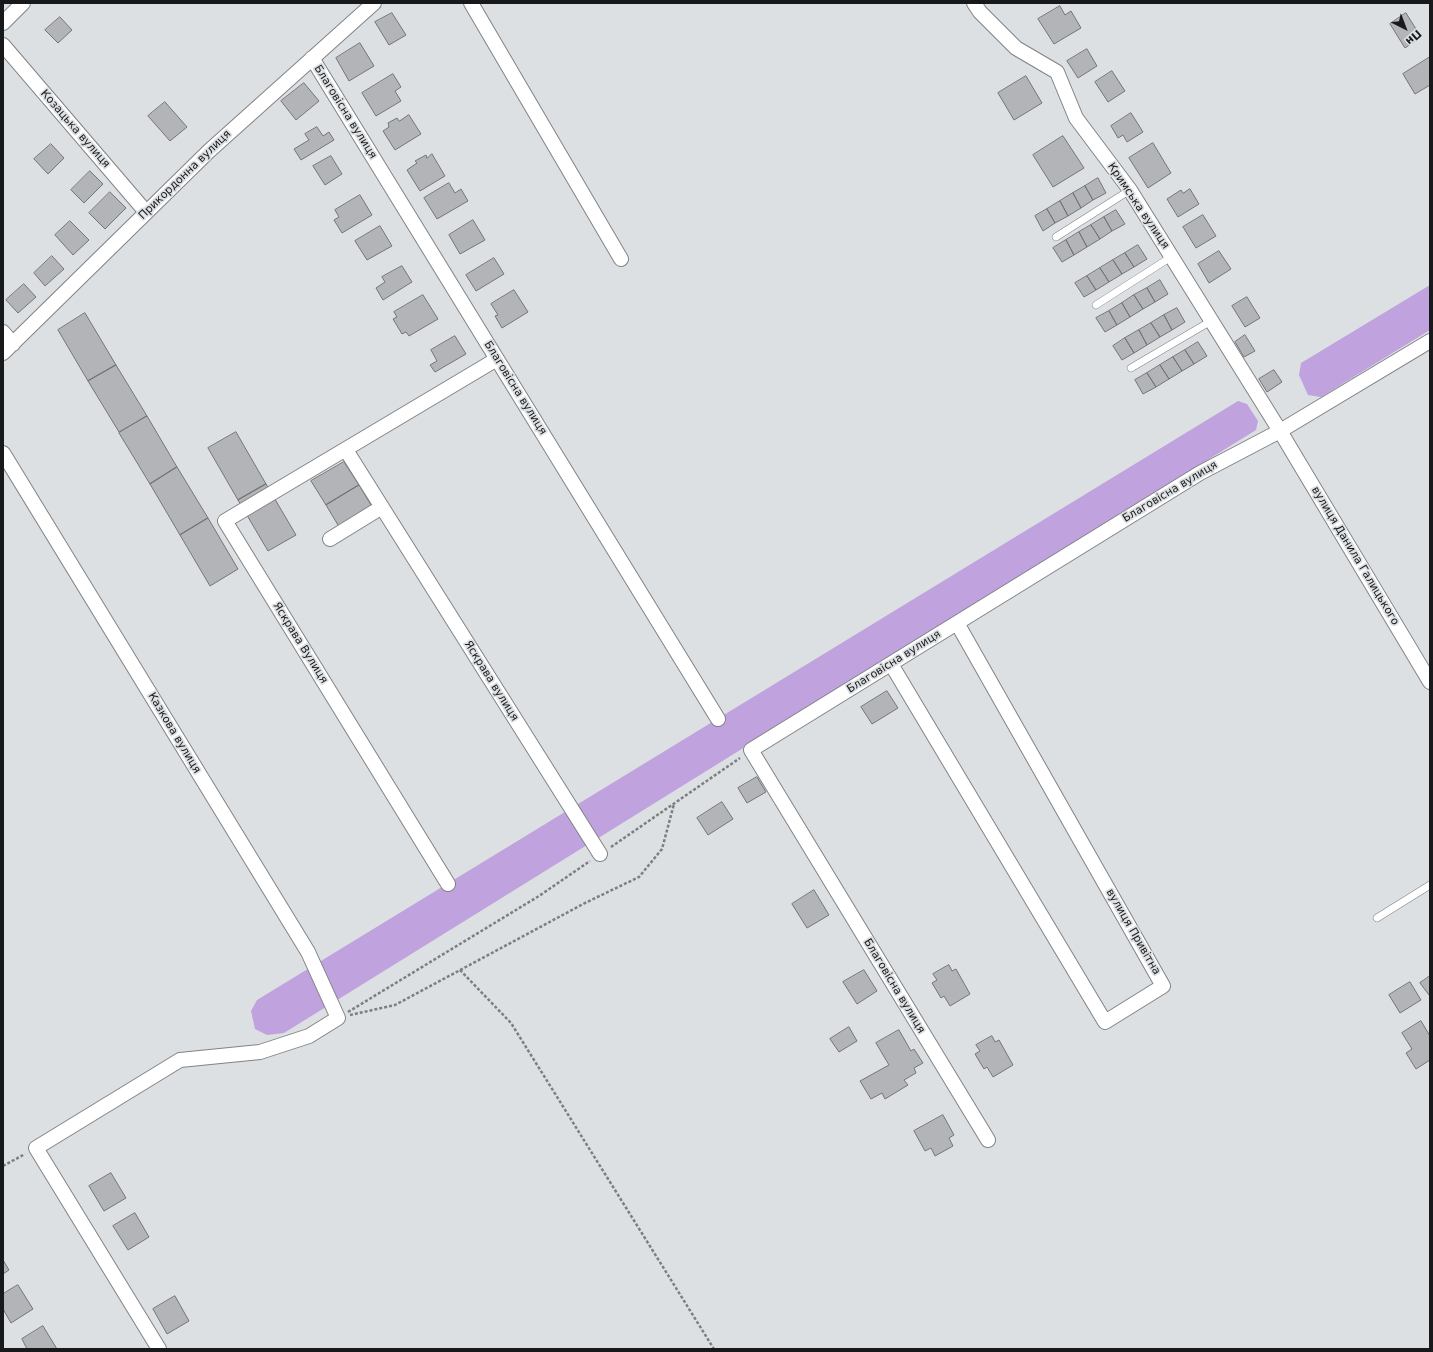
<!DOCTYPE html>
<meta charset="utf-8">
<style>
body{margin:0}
#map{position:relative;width:1433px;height:1352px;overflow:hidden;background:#dde0e3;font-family:"DejaVu Sans",sans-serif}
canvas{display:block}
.frame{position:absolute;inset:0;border:4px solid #18191a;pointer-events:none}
.north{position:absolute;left:1385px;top:8px;width:40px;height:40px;-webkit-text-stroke:3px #dde0e3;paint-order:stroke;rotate:138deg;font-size:11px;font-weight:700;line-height:16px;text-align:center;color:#18191a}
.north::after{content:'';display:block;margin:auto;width:14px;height:18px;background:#18191a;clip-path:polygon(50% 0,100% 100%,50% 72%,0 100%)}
</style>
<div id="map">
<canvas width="1433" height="1352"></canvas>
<div class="frame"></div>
<div class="north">Пн</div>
</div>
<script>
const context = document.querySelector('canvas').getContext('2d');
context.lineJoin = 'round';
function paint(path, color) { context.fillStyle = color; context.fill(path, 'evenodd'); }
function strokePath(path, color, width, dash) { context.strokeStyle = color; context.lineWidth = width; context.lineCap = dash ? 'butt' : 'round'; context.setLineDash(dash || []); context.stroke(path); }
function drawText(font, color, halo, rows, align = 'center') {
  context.font = font + ' "DejaVu Sans",sans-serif'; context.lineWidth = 3.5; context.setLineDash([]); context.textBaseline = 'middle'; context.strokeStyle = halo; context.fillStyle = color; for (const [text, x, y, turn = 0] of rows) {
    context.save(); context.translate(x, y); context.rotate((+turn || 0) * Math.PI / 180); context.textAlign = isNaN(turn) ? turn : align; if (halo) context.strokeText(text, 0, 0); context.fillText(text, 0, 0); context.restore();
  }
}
paint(new Path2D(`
 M 1430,285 L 1430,330 L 1321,397 L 1308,395 L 1299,375 L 1301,363 Z
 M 1238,401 L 1247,404 L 1258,421 L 1256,430 L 284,1033 L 267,1035 L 255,1029 L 251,1011 L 257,1000 Z`), '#bfa2de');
const building = new Path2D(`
 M 1060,6 L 1065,15 L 1071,11 L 1081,28 L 1054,44 L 1038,19 Z
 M 392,13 L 406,35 L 389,45 L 375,22 Z
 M 1406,13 L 1421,37 L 1405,48 L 1390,24 Z
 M 60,17 L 72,30 L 58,43 L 45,30 Z
 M 360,43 L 374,66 L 349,81 L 336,58 Z
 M 1087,49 L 1097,66 L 1078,78 L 1067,61 Z
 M 1430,57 L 1430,85 L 1415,94 L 1403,74 Z
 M 1112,71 L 1125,91 L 1108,102 L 1095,82 Z
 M 393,74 L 401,87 L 395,91 L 401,101 L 376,116 L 362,93 Z
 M 1026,76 L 1042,103 L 1014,120 L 998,93 Z
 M 304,83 L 319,101 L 296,120 L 281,101 Z
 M 165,102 L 187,127 L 170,141 L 148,116 Z
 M 1131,113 L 1143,132 L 1127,142 L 1123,135 L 1118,138 L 1111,126 Z
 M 409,115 L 421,134 L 395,150 L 383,131 L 389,127 L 388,123 L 397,118 L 399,121 Z
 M 317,127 L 323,136 L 329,132 L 334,140 L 301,160 L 294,149 L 309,140 L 305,134 Z
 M 1063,136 L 1084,168 L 1053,187 L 1033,155 Z
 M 1153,143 L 1171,173 L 1148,188 L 1129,158 Z
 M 51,144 L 64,158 L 48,174 L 34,159 Z
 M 432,154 L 445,176 L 420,191 L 407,170 L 417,163 L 415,161 L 426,155 L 427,158 Z
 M 331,156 L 342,174 L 325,185 L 313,166 Z
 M 90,171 L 103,184 L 84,203 L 71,190 Z
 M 1098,178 L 1106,193 L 1093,200 L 1085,186 Z
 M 449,183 L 455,193 L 461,189 L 468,201 L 437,219 L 424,198 Z
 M 1085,186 L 1093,200 L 1081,208 L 1073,193 Z
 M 1190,189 L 1199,204 L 1178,217 L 1167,199 L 1181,190 L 1183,193 Z
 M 110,192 L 126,208 L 105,229 L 89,213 Z
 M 1073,193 L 1081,208 L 1068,216 L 1060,201 Z
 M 360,195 L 372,215 L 342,233 L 334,220 L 339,217 L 335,210 Z
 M 1060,201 L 1068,216 L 1055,223 L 1047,209 Z
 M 1047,209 L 1055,223 L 1043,231 L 1035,216 Z
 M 1116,210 L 1125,224 L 1112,231 L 1104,217 Z
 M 1203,215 L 1216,236 L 1196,248 L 1183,227 Z
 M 1104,217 L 1112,231 L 1100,239 L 1091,225 Z
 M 473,220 L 485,240 L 460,254 L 449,235 Z
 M 70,221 L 89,240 L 73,255 L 55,235 Z
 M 1091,225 L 1100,239 L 1087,247 L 1079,232 Z
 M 380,226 L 392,246 L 367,260 L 355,241 Z
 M 1079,232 L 1087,247 L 1074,255 L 1066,240 Z
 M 1066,240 L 1074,255 L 1062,262 L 1053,248 Z
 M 1138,245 L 1147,259 L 1134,267 L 1125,253 Z
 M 1219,251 L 1231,269 L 1209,283 L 1198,264 Z
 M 1125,253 L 1134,267 L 1122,274 L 1113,260 Z
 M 52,256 L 64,269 L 45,286 L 34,273 Z
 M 494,258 L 504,274 L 476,291 L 466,275 Z
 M 1113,260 L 1122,274 L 1109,282 L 1100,268 Z
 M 402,266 L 412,282 L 383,300 L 376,288 L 385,282 L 382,277 Z
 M 1100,268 L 1109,282 L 1096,290 L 1087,276 Z
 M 1087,276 L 1096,290 L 1084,297 L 1075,283 Z
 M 1160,280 L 1168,294 L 1155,302 L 1147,288 Z
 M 24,284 L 36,297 L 18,313 L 6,300 Z
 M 1147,288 L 1155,302 L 1143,309 L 1134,295 Z
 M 514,290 L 528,312 L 502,328 L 495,316 L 498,315 L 491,304 Z
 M 423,295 L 438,319 L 409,336 L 406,332 L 402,334 L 393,319 L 397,317 L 394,312 Z
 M 1134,295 L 1143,309 L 1130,317 L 1122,303 Z
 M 1247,297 L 1260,318 L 1245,327 L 1232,306 Z
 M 1122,303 L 1130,317 L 1117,325 L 1109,311 Z
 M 1177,308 L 1185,322 L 1172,330 L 1164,315 Z
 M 1109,311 L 1117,325 L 1105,332 L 1096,318 Z
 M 85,313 L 116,365 L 88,381 L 58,330 Z
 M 1164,315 L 1172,330 L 1160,337 L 1151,323 Z
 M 1151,323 L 1160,337 L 1147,345 L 1139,330 Z
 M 1139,330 L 1147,345 L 1134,353 L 1125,338 Z
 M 1245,335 L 1255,351 L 1244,357 L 1235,342 Z
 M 455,336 L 466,354 L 435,372 L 430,365 L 437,361 L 431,350 Z
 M 1125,338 L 1134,353 L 1122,360 L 1113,346 Z
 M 1198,342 L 1207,356 L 1194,364 L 1185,350 Z
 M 1185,350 L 1194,364 L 1182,371 L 1173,357 Z
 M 1173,357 L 1182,371 L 1169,379 L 1160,365 Z
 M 116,365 L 147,416 L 119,432 L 88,381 Z
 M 1160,365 L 1169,379 L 1156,387 L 1147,373 Z
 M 1274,370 L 1282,382 L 1267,392 L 1259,379 Z
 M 1147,373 L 1156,387 L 1143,394 L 1135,380 Z
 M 147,416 L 177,467 L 150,484 L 119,433 Z
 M 236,432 L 266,484 L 238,500 L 208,448 Z
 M 344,462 L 359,485 L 326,505 L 311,481 Z
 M 177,467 L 208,518 L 180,535 L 150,484 Z
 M 266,484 L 296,535 L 268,551 L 238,500 Z
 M 359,485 L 374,510 L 341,530 L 326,505 Z
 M 208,518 L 238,569 L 210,586 L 180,535 Z
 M 887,691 L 898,708 L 872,724 L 861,707 Z
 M 757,777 L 766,792 L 747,803 L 738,788 Z
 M 722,802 L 733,819 L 708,835 L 697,818 Z
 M 814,890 L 829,915 L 807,928 L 792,904 Z
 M 949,965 L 952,971 L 956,969 L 970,994 L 950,1006 L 944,996 L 941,998 L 932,983 L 937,980 L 933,974 Z
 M 864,970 L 877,991 L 857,1004 L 843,982 Z
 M 1430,976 L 1430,994 L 1429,995 L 1420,983 Z
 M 1410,982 L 1421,1000 L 1400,1013 L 1389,995 Z
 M 1421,1021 L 1430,1036 L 1430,1060 L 1416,1069 L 1406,1053 L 1412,1049 L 1402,1033 Z
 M 849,1027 L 857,1041 L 839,1052 L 830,1039 Z
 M 899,1030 L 911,1051 L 914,1049 L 923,1063 L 914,1068 L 916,1073 L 904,1080 L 908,1085 L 885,1099 L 882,1093 L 871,1099 L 860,1081 L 889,1065 L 876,1043 Z
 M 992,1036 L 995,1042 L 999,1040 L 1013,1065 L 993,1077 L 987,1067 L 984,1069 L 975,1054 L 980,1051 L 976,1045 Z
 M 943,1115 L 954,1135 L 949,1138 L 953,1146 L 935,1156 L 931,1148 L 925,1151 L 914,1131 Z
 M 111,1173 L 126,1198 L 104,1211 L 89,1186 Z
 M 135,1213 L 149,1237 L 128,1250 L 113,1226 Z
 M 3,1260 L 9,1270 L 3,1274 Z
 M 18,1285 L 33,1309 L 11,1323 L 3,1309 L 3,1294 Z
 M 175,1296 L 189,1321 L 167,1334 L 153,1309 Z
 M 43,1326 L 57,1349 L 27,1349 L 22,1339 Z`);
paint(building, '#b3b4b7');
strokePath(building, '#747478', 1);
const lane = new Path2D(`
 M 1056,237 L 1130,190
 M 1096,305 L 1171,257
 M 1131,368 L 1211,321
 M 1377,918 L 1430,885`);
const street = new Path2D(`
 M 471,3 L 621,259
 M 974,3 L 980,12 L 1016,48 L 1057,72 L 1076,118 L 1130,190 L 1280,431 L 1430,682
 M 3,23 L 23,3
 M 3,45 L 146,212
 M 312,58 L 718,719
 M 3,332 L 13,344
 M 3,353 L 209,151 L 374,3
 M 346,450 L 600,854
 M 3,453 L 308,952 L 338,1018 L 309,1036 L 260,1052 L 180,1060 L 36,1148 L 159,1349
 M 330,539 L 382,507
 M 891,664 L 1105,1022 L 1163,986 L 957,623
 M 448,884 L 225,521 L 497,359
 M 988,1140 L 751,750 L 1200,473 L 1280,431 L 1430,341`);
strokePath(lane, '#818386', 8);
strokePath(street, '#818386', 16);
strokePath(new Path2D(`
 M 611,847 L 740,758
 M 460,970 L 511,1023 L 714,1349
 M 348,1012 L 539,896 L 590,861
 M 350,1015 L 395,1005 L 585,903 L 639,877 L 662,849 L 674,804
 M 3,1166 L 25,1154`), '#7c7e80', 2.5, [3, 2]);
strokePath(lane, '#fff', 7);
strokePath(street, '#fff', 14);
drawText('11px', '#18191a', '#dde0e3', [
 ["Благовісна вулиця",345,112,58],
 ["Козацька вулиця",75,129,49],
 ["Прикордонна вулиця",185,175,-44],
 ["Кримська вулиця",1138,206,56],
 ["Благовісна вулиця",515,388,58],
 ["Благовісна вулиця",1170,492,-31],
 ["вулиця Данила Галицького",1355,556,59],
 ["Яскрава Вулиця",300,643,58],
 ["Благовісна вулиця",894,662,-32],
 ["Яскрава вулиця",491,681,58],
 ["Казкова вулиця",174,733,59],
 ["вулиця Привітна",1133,932,60],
 ["Благовісна вулиця",894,986,59]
]);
</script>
